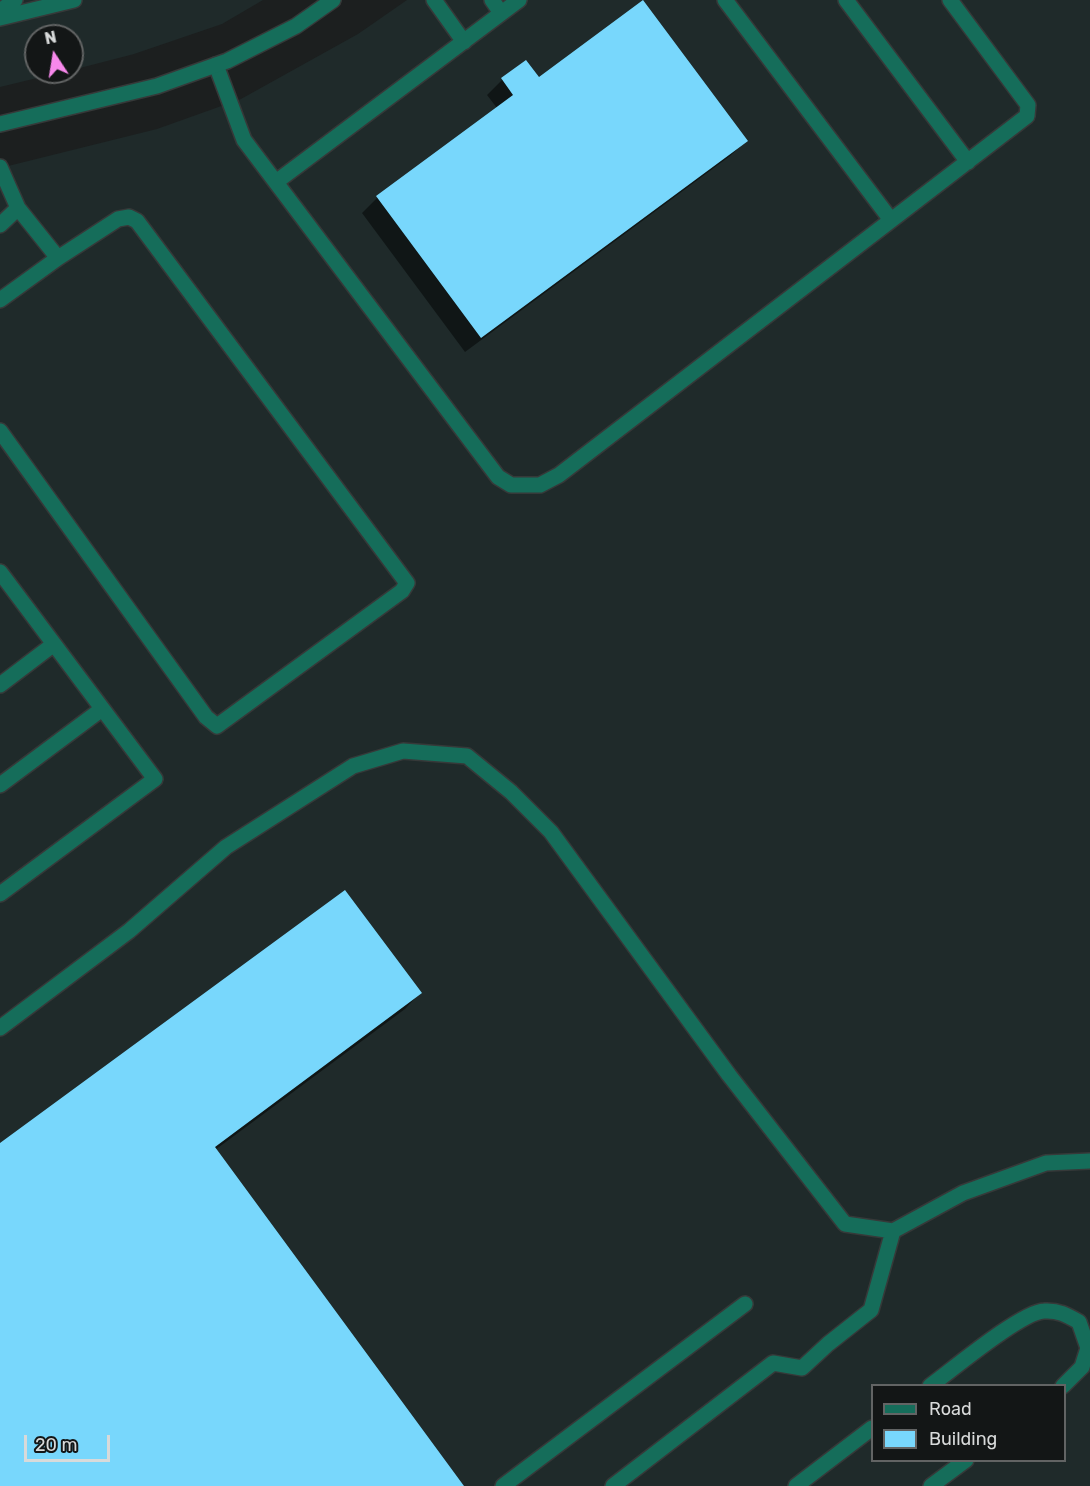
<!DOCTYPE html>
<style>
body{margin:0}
#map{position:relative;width:1090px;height:1486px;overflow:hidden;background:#1c1f1f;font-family:Rubik,sans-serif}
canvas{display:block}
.legend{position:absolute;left:871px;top:1384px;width:195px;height:78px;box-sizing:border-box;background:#131616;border:2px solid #626464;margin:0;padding:8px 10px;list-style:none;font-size:18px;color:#d8dada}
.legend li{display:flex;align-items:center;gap:12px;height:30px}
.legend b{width:30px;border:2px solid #626464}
.north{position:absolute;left:24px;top:24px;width:60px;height:60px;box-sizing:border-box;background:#131616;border:2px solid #626464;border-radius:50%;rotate:348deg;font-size:16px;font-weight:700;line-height:24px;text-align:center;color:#d8dada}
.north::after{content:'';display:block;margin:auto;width:21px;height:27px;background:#f788eb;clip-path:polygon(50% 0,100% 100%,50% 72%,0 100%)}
.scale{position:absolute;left:24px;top:1435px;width:86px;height:27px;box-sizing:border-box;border:3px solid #d8dada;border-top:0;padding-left:8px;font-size:18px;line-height:21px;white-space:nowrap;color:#d8dada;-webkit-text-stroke:4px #131616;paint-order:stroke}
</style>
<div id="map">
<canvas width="1090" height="1486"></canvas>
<ul class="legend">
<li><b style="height:8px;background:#156d5a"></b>Road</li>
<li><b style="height:16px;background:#78d7fc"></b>Building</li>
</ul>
<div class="north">N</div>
<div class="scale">20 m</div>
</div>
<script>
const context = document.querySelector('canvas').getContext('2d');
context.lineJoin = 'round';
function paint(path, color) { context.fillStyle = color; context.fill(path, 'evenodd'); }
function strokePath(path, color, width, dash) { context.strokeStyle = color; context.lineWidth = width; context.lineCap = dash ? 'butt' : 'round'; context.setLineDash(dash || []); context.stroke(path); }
paint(new Path2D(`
 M 0,0 L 263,0 L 222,24 L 134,54 L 72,70 L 72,36 L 36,36 L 36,72 L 62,72 L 0,87 Z
 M 407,0 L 1090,0 L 1090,1486 L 0,1486 L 0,168 L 157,129 L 241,99 L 358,34 ZM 872,1386 L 1064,1386 L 1064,1460 L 872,1460 Z`), '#1f2a2a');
paint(new Path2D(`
 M 526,62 L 538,79 L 746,141 L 730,156 L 465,352 L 362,213 L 377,198 L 497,108 L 487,95 L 502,80 Z
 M 420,993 L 405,1009 L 215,1150 L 460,1486 L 0,1486 L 0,1145 Z`), '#0007');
paint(new Path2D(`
 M 643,0 L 748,141 L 481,338 L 376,196 L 513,95 L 501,78 L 526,60 L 539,77 Z
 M 345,890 L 422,993 L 215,1147 L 464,1486 L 0,1486 L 0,1143 Z`), '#78d7fc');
const service = new Path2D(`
 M 434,0 L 464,42
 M 492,0 L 501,13
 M 725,0 L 891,220
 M 846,0 L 968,162
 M 0,11 L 15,0
 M 0,18 L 74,0
 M 216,65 L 244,140 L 498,477 L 511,485 L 540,485 L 559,475 L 1027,116 L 1028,105 L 950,0
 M 0,167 L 18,208 L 0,225
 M 276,182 L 519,0
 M 18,208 L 58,258
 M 0,300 L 58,258 L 118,219 L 129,217 L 137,221 L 407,583 L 402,591 L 217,726 L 206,717 L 0,431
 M 0,572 L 155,779 L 0,894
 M 0,685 L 54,644
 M 0,785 L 102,709
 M 0,1028 L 129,931 L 226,847 L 353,766 L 403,751 L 467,756 L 511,792 L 551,832 L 729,1075 L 845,1224 L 893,1231 L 963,1193 L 1046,1163 L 1090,1161
 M 930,1386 C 952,1370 1021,1312 1044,1311 C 1058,1310 1067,1315 1079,1322 L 1088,1348 L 1082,1367 L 1063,1386
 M 503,1486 L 745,1304
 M 613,1486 L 773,1363 L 802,1368 L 828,1344 L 871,1310 L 893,1231
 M 796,1486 L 872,1428
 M 931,1486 L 966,1460`);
const minor = new Path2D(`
 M 0,124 L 157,86 L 227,61 L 296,26 L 333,0`);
strokePath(service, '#363939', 18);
strokePath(minor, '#363939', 18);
strokePath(service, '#156d5a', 15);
strokePath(minor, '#156d5a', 15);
</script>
